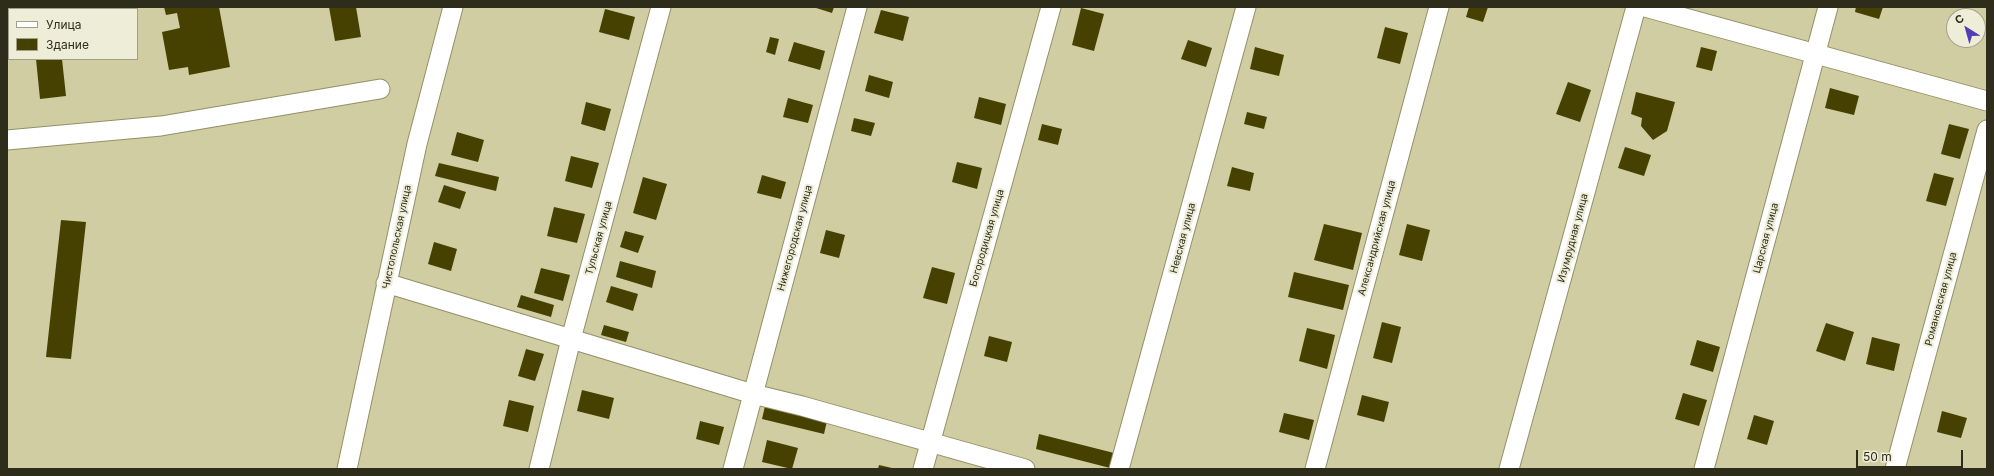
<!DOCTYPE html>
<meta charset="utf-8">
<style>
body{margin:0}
#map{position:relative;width:1994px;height:476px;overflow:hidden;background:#d1cda2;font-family:Inter,sans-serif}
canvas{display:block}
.frame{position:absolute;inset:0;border:8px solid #2e2c1b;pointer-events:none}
.legend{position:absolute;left:8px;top:8px;width:130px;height:52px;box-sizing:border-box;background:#eeedd7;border:1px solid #a1a08c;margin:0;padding:5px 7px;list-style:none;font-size:12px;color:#2e2c1b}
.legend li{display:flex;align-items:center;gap:8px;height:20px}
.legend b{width:20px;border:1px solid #a1a08c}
.north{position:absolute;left:1946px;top:8px;width:40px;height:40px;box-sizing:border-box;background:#eeedd7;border:1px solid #a1a08c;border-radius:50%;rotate:323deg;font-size:11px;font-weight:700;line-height:16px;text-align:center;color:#2e2c1b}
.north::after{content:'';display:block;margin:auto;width:14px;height:18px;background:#523fb6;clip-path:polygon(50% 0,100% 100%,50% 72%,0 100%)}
.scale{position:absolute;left:1856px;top:450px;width:107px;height:18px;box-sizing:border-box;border:2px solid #2e2c1b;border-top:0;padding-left:5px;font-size:12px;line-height:14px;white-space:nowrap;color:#2e2c1b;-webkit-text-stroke:3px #eeedd7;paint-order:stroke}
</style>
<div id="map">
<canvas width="1994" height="476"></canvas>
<div class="frame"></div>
<ul class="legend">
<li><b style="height:5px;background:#fff"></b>Улица</li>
<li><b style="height:11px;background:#464001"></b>Здание</li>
</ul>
<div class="north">С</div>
<div class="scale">50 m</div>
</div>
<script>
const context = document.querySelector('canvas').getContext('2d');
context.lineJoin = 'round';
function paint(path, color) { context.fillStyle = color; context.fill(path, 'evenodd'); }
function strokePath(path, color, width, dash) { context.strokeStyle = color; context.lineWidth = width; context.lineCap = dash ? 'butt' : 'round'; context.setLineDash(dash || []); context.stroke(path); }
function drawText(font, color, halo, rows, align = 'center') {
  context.font = font + ' Inter,sans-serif'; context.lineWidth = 4; context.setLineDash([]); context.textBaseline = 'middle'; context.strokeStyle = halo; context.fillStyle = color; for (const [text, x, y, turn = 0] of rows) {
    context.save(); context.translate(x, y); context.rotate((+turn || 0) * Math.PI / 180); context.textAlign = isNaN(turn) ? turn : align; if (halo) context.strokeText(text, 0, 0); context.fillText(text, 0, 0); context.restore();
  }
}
paint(new Path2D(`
 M 30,7 L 56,7 L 56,9 L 30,9 Z
 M 164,7 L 219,7 L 230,67 L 189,75 L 188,67 L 169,70 L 162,32 L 180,28 L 177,13 L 166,15 Z
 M 329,7 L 356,7 L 361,37 L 335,41 Z
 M 813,7 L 834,7 L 832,13 Z
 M 1469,7 L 1488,7 L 1483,22 L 1466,17 Z
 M 1856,7 L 1883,7 L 1879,19 L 1855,12 Z
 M 1081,8 L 1104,14 L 1094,51 L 1072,45 Z
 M 605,9 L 635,17 L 629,40 L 599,32 Z
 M 881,10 L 909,17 L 903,41 L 874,33 Z
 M 1385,27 L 1408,33 L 1400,64 L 1377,58 Z
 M 770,37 L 779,39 L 775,55 L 766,52 Z
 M 1188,40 L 1212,48 L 1206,67 L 1181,59 Z
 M 794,42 L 825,51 L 820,70 L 788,61 Z
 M 1255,47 L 1284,55 L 1279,76 L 1250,69 Z
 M 1701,47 L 1717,51 L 1712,71 L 1696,67 Z
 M 36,59 L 62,59 L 66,96 L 40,99 Z
 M 869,75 L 893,82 L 889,98 L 865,91 Z
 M 1568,82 L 1591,90 L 1580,122 L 1556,114 Z
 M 1830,88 L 1859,96 L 1854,115 L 1825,108 Z
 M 1636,92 L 1675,102 L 1667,131 L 1653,140 L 1641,126 L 1642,118 L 1631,114 Z
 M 979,97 L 1006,104 L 1001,125 L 974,118 Z
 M 788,98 L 813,105 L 808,123 L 783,117 Z
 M 586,102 L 611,109 L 605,131 L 581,124 Z
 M 1247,112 L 1267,117 L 1264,129 L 1244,124 Z
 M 854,118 L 875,123 L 871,136 L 851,131 Z
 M 1042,124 L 1062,129 L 1058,145 L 1038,140 Z
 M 1949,124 L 1969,129 L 1960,159 L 1941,154 Z
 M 457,132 L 484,140 L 478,162 L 451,155 Z
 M 1625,147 L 1651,155 L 1644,176 L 1618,168 Z
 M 571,156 L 599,163 L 592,188 L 565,181 Z
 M 957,162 L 982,168 L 977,189 L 952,182 Z
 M 439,163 L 499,177 L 496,191 L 435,176 Z
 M 1232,167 L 1254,173 L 1250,191 L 1227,186 Z
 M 1934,173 L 1954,178 L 1946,206 L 1926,201 Z
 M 762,175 L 786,182 L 781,199 L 757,193 Z
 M 643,177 L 667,184 L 656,220 L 633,213 Z
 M 444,185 L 466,192 L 460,209 L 438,202 Z
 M 554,207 L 585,214 L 577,243 L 547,236 Z
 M 61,220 L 86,222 L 71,359 L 46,357 Z
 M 1324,224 L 1362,233 L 1353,270 L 1314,260 Z
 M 1407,224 L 1430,230 L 1422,261 L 1399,255 Z
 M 826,230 L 845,235 L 839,258 L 820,253 Z
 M 625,231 L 644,236 L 638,253 L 620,247 Z
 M 434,242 L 457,249 L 451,271 L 428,264 Z
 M 620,261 L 656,271 L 652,288 L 616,277 Z
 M 932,267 L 955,273 L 947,304 L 923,298 Z
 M 541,268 L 570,275 L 563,301 L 534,293 Z
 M 1294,272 L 1349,285 L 1343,310 L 1288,297 Z
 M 611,286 L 638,294 L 633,311 L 606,302 Z
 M 521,295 L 554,305 L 551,317 L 517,307 Z
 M 1382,322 L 1401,327 L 1392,363 L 1373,358 Z
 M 1826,323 L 1854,332 L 1845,361 L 1816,351 Z
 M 604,325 L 629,332 L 626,342 L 601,335 Z
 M 1307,328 L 1335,335 L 1327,369 L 1299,361 Z
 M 989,336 L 1012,342 L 1007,362 L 984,356 Z
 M 1872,337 L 1900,344 L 1894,371 L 1866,364 Z
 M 1697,340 L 1720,347 L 1713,372 L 1690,365 Z
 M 526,349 L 544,354 L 535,381 L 518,376 Z
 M 582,390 L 614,398 L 609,419 L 577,411 Z
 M 1683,393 L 1707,400 L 1699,426 L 1675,419 Z
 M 1362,395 L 1389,402 L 1384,422 L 1357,415 Z
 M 509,400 L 534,406 L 528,432 L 503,426 Z
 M 765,406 L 827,421 L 824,434 L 762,419 Z
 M 1942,411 L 1967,418 L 1961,438 L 1937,432 Z
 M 1284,413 L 1314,420 L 1309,440 L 1279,432 Z
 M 1754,415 L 1774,421 L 1767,445 L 1747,439 Z
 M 700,421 L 724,427 L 719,445 L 696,439 Z
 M 1039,434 L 1118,454 L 1114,469 L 1036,449 Z
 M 767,440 L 798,448 L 792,469 L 762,462 Z
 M 879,465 L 892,468 L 892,469 L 878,469 Z`), '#464001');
const minor = new Path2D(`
 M 1645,7 L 1987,101
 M 7,140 L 161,126 L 380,89
 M 386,283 L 753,394 L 802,406 L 1025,469
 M 347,469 L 417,144 L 453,7
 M 539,469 L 571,339 L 661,7
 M 733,469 L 857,7
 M 923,469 L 1051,7
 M 1119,469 L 1246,7
 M 1315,469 L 1439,7
 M 1509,469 L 1636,7
 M 1704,469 L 1828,7
 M 1895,469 L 1987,130`);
strokePath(minor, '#939066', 21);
strokePath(minor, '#fff', 19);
drawText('10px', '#2e2c1b', '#eeedd7', [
 ["Чистопольская улица",397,237,-78],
 ["Тульская улица",599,238,-75],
 ["Нижегородская улица",795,238,-75],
 ["Богородицкая улица",987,238,-74],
 ["Невская улица",1183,238,-75],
 ["Александрийская улица",1377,238,-75],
 ["Изумрудная улица",1573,238,-75],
 ["Царская улица",1766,238,-75],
 ["Романовская улица",1941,299,-75]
]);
</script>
